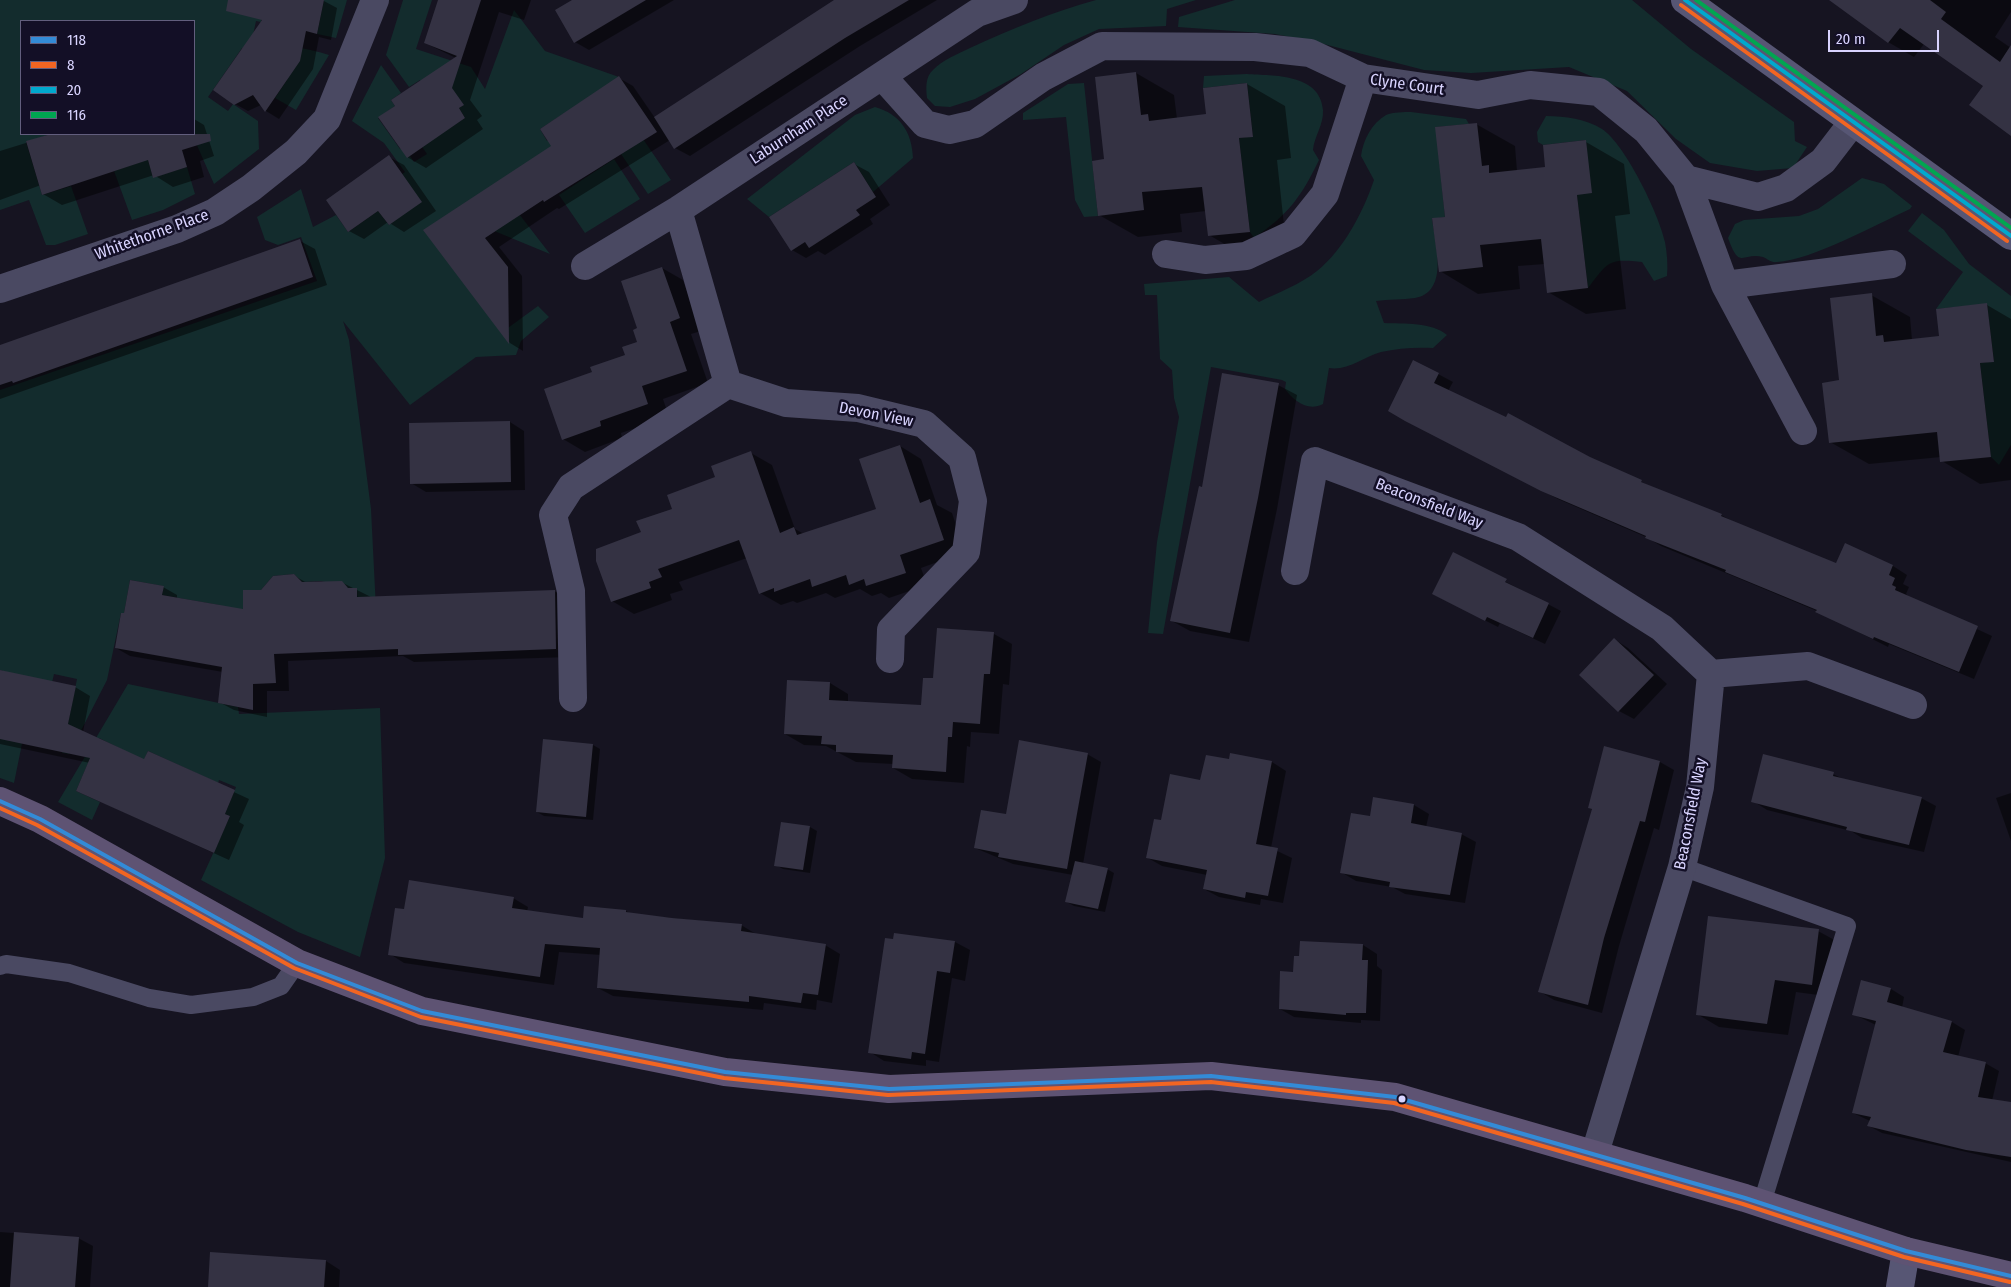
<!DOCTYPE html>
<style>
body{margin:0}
#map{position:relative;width:2011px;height:1287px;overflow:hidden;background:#161421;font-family:"Fira Sans Condensed",sans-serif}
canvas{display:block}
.legend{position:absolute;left:20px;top:20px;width:175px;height:115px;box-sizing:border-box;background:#130f26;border:1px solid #625e7d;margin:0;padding:6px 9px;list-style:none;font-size:15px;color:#d9d4ff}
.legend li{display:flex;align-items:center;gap:10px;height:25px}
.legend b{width:25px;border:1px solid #625e7d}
.scale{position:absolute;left:1828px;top:30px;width:111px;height:22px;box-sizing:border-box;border:2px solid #d9d4ff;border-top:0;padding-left:6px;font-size:15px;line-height:18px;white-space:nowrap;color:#d9d4ff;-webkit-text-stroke:4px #130f26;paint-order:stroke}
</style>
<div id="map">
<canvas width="2011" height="1287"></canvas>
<ul class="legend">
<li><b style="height:6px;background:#338bd7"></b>118</li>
<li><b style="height:6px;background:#f26522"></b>8</li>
<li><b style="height:6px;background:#00a9ce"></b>20</li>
<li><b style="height:6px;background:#00a651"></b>116</li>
</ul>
<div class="scale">20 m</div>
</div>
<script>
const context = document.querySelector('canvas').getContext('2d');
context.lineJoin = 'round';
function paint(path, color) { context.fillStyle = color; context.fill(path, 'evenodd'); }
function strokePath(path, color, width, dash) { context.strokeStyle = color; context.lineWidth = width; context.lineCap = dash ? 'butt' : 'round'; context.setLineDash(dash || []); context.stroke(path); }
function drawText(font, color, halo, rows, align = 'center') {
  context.font = font + ' "Fira Sans Condensed",sans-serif'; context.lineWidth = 5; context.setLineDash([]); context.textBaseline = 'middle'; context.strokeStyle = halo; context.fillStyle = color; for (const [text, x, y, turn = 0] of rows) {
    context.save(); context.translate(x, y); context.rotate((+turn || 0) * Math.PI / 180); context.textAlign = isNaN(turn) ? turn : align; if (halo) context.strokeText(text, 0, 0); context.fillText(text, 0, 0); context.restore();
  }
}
paint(new Path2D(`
 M 0,0 L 266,0 L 261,22 L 256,21 L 252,40 C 278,45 305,47 329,55 L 296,110 L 275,98 L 287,80 L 242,48 L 208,97 L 228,111 L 233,104 L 258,121 L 259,149 L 214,184 L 192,134 L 194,21 L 21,21 L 21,134 L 51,134 L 26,142 L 42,195 L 71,186 L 88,234 L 55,245 L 46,245 L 29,200 L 0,210 Z
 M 324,0 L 347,0 L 336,38 L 317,34 Z
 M 403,0 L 432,0 L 416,49 L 471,67 L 485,89 L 514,10 L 545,51 L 619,77 L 516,210 L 550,254 L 487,228 L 460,229 L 501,333 L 538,306 L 549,317 L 521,341 L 516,355 L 476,357 L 410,405 L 343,321 L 349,340 L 371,509 L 378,649 L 359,650 L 357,588 L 348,588 L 321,581 L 302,582 L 294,574 L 273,576 L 261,590 L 243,590 L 245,654 L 219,605 L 162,595 L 163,586 L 130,580 L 124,613 L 121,613 L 107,680 L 69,754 L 62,753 L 77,679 L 54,674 L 51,687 L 0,670 L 0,390 L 317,281 L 301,237 L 278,245 L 265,240 L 257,217 L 301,189 L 313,227 L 336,215 L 348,232 L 378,211 L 389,225 L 402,174 L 405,172 L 384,143 L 352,121 L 381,65 L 401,93 L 391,100 L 395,106 L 378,118 L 400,149 L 404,147 L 414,162 L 427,154 L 416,138 L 450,128 L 465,118 L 459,108 L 463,105 L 424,86 L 420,80 L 409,87 L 386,55 ZM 563,114 L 571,126 L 547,141 L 540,129 Z
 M 1096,0 L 1196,0 L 1167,9 L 1166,26 L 1099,29 L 1064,45 L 1021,74 L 975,99 L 950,107 L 935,106 L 927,98 C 926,89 925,77 933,70 C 942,60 958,54 970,48 C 1011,29 1052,12 1096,0 Z
 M 1235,0 L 1632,0 L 1691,49 L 1794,122 L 1795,141 L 1807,147 L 1793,168 L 1757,171 L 1710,163 L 1676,139 L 1627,91 L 1569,67 L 1471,73 L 1424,70 L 1316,42 L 1275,34 L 1178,27 L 1179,17 Z
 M 1247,74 C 1273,76 1320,73 1323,110 C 1324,124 1314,137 1313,150 L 1319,160 C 1301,197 1289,214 1254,238 L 1250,232 L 1239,138 L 1253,136 L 1247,83 L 1203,88 L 1204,76 Z
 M 1084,83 L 1098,216 L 1084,217 L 1075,200 L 1066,117 L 1023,120 L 1023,113 L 1068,84 Z
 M 875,107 C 900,114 912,132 913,158 L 873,192 L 854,162 L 769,217 L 747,199 L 855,115 Z
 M 1411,112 L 1466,119 L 1469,124 L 1436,127 L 1445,217 L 1432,219 C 1435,242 1450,292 1415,298 C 1402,300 1389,299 1376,301 L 1384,323 C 1404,324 1432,322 1447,335 L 1433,348 C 1417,347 1398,348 1381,352 C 1363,357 1348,371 1329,368 L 1323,404 C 1308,412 1294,401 1285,389 L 1286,382 L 1282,380 L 1211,367 L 1163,634 L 1148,633 L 1157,542 L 1179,417 L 1174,398 L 1172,370 L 1160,359 L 1157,295 L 1145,295 L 1144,284 L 1229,277 L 1259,302 C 1277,293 1301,284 1317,271 C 1344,249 1363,212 1374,180 L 1361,156 C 1363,140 1372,123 1386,115 C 1393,112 1404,112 1411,112 Z
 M 1546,116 C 1565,116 1586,119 1602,129 C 1625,144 1659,214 1665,242 C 1667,253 1668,265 1667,276 L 1654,281 L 1642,262 C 1608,258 1608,262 1588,288 L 1577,195 L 1586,140 L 1543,145 L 1538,142 L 1537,132 Z
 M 133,134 L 140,134 L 153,177 L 187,167 L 195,194 L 163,210 L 132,220 L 114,171 L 141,162 Z
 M 643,139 L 671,180 L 648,194 L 621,154 Z
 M 614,159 L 640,199 L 585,233 L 559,195 Z
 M 1862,178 L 1884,184 L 1912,206 L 1910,209 C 1875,225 1812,260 1777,262 C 1771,263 1768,259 1763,257 C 1742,252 1740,271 1728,238 L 1735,224 L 1744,220 L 1799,216 L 1818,209 Z
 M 1922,213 L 1944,230 L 1969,264 L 2011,296 L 2011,445 L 1999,465 L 1991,457 L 1980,363 L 1994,361 L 1987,304 L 1936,309 L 1963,272 L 1908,231 Z
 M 128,684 L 238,707 L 239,714 L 380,708 L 385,858 L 360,957 L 298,932 L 201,880 L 230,816 L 225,814 L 236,787 L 219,780 L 218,783 L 148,751 L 141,767 L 123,750 L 99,738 L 76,791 L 100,802 L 92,820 L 58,802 Z
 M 0,739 L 23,739 L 14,783 L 0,778 Z`), '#132c2d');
paint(new Path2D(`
 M 267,0 L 322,0 L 337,8 L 331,40 L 319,37 L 313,69 L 279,119 L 266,111 L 261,105 L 248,111 L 235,104 L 263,22 Z
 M 439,0 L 531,0 L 524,20 L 499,12 L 470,100 L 482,116 L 477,120 L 483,129 L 426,168 L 407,157 L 397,106 L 456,58 L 425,43 Z
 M 574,0 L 674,0 L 589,50 L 575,42 Z
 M 837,0 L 937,0 L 860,46 L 690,156 L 675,148 L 670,140 L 559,209 L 557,208 L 499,247 L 522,276 L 523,351 L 510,343 L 425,230 L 553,147 L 619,78 L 633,86 L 655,118 Z
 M 1831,0 L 2011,0 L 2011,12 L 1995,37 L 2011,48 L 2011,134 L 1985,85 L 1924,44 L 1914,57 L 1888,42 Z
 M 1136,73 L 1174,95 L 1177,119 L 1207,115 L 1247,84 L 1285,106 L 1291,158 L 1277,160 L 1287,253 L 1247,257 L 1209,235 L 1206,211 L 1180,214 L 1182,232 L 1138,237 L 1099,215 L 1106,160 Z
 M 194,119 L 204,125 L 214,156 L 200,161 L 204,177 L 173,187 L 154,175 L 62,205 L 43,194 L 41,185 L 0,200 L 0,151 L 55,134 L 194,134 Z
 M 1476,124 L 1515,146 L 1517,171 L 1546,168 L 1586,142 L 1624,164 L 1630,214 L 1615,216 L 1626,309 L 1586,314 L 1548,292 L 1545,264 L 1518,266 L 1520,289 L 1478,294 L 1440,271 L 1447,218 Z
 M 389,157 L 404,165 L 436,211 L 404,232 L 388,222 L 364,239 L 349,231 Z
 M 854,164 L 869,172 L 890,205 L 870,219 L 873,224 L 825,255 L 818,251 L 806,258 L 792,250 Z
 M 300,241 L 315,249 L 327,285 L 0,399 L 0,346 Z
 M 662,268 L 683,280 L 701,331 L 691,334 L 708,383 L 663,399 L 669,417 L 621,433 L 622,438 L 585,452 L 563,439 L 594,373 L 626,355 L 639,343 L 639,328 Z
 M 1871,295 L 1910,317 L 1912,340 L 1940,337 L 1987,305 L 2011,319 L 2011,480 L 1980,484 L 1942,461 L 1941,457 L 1869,464 L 1830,442 L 1840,381 Z
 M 1438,374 L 1453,382 L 1448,391 L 1656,489 L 1721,515 L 1736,523 L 1836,564 L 1845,545 L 1893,566 L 1907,575 L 1903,584 L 1909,587 L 1906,594 L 1910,598 L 1992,636 L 1974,679 L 1889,644 L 1888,647 L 1817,611 L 1661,546 L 1646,537 L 1558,499 L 1404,419 Z
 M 1278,385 L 1297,395 L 1277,509 L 1249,642 L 1190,631 L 1172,621 L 1203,488 Z
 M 510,422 L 524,431 L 525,490 L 426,492 L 411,483 Z
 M 900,446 L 921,459 L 937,505 L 952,513 L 965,552 L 921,568 L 927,585 L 889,598 L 881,593 L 872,596 L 860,589 L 835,598 L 826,593 L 797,603 L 793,601 L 781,605 L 760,593 L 747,558 L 679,582 L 683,590 L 670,594 L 672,600 L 634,614 L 612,601 L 642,533 L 751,453 L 772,465 L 795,529 L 804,534 L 878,510 Z
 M 1453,554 L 1561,611 L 1545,644 L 1500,623 L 1498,627 L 1433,594 Z
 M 293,575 L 307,583 L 341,582 L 371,597 L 554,591 L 568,599 L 570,657 L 414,662 L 403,656 L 288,661 L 289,691 L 267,691 L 267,717 L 234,710 L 219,702 L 223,672 L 130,656 L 116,648 L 163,587 L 177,595 L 177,599 L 245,611 L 262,591 Z
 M 994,634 L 1012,644 L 1009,685 L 1003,684 L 999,734 L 971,732 L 970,747 L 967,746 L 964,783 L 912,779 L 893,768 L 893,764 L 856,762 L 826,746 L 804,745 L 785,734 L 830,683 L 848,694 L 848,702 L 922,706 L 934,679 Z
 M 1614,639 L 1628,648 L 1667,684 L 1634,719 L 1619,711 Z
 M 0,666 L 0,671 L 75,687 L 90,696 L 83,732 L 145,761 L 149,753 L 249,799 L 239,822 L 244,825 L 229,860 L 77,791 L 90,763 L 0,744 Z
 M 593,745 L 600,749 L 593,820 L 544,816 L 537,812 Z
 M 1605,748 L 1660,762 L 1674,770 L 1659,830 L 1654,828 L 1619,946 L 1602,1013 L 1554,1000 L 1539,991 L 1593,810 L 1589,808 Z
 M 1087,754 L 1101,762 L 1083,864 L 1107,869 L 1114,873 L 1105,912 L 1074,906 L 1067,902 L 1073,875 L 1013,864 L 975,848 L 1007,816 Z
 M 1232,755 L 1272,762 L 1286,771 L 1271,848 L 1292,858 L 1283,903 L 1261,899 L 1260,905 L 1219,897 L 1204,889 L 1207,875 L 1162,866 L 1148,858 L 1162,822 L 1201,781 L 1230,761 Z
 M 1833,774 L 1843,779 L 1921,798 L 1936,806 L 1924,852 L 1862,838 L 1851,831 L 1767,810 L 1753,801 Z
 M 2011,793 L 2011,841 L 1996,798 Z
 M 1374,798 L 1414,805 L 1429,814 L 1426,827 L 1461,834 L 1476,842 L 1465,903 L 1405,894 L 1392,887 L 1356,881 L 1341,872 L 1371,818 Z
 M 782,823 L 810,827 L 817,831 L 810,873 L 783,869 L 776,865 Z
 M 513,898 L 528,907 L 527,912 L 584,919 L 626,911 L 631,914 L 741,925 L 756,934 L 825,945 L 840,954 L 832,1003 L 817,1000 L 816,1010 L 764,1003 L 763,1010 L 613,996 L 598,988 L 601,955 L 559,952 L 554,985 L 404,963 L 390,954 L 405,911 Z
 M 1818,931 L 1840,943 L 1833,997 L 1796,992 L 1788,1035 L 1719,1027 L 1697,1014 Z
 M 895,934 L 955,942 L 970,950 L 965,981 L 952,978 L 939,1062 L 926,1060 L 926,1066 L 884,1061 L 870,1052 Z
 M 1363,945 L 1377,954 L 1377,966 L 1382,970 L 1380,1021 L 1361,1020 L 1361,1023 L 1294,1017 L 1280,1009 L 1294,973 Z
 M 1891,989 L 1904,997 L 1902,1008 L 1952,1022 L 1965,1030 L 1958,1057 L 1985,1063 L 1999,1071 L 1992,1101 L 2011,1104 L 2011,1162 L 1882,1133 L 1869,1126 L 1870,1121 L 1853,1113 L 1876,1025 L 1853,1014 Z
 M 0,1232 L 78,1238 L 93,1246 L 90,1287 L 0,1287 Z
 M 326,1261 L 340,1270 L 339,1287 L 209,1287 Z`), '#0007');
paint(new Path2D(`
 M 228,0 L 324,0 L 317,34 L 306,31 L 300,61 L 265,112 L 253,95 L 234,105 L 213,90 L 262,20 L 226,11 Z
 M 438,0 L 481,0 L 452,88 L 464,105 L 459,108 L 465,118 L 407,158 L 378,117 L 395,106 L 391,100 L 457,56 L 424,43 Z
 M 572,0 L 646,0 L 574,43 L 555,10 Z
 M 834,0 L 909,0 L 845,38 L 674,149 L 654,117 Z
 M 1829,0 L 1930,0 L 1946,12 L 1941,19 L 2000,62 L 2011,45 L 2011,136 L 1969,105 L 1983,86 L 1900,28 L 1888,43 Z
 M 1136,72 L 1141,115 L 1148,114 L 1149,121 L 1206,114 L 1203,88 L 1247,83 L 1253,137 L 1239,138 L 1250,232 L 1208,236 L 1202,187 L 1142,192 L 1144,210 L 1098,216 L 1092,161 L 1104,159 L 1095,77 Z
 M 619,76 L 657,132 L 544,202 L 543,200 L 485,238 L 508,267 L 509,344 L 423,230 L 551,146 L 540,129 Z
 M 1477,123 L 1482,166 L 1489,165 L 1489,173 L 1545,167 L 1543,145 L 1586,140 L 1592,193 L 1577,195 L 1588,288 L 1547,293 L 1541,239 L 1480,245 L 1483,267 L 1439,272 L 1432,218 L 1445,217 L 1435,127 Z
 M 51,134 L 210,134 L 211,141 L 182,150 L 187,167 L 153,178 L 148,160 L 42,195 L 26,141 Z
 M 389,155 L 422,202 L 389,225 L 378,211 L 348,232 L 326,200 Z
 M 854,162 L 876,197 L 856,210 L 860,215 L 809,248 L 805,242 L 791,251 L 769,217 Z
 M 300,239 L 313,277 L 13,383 L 12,381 L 0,385 L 0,345 Z
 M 662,267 L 680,318 L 670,322 L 687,371 L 642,386 L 648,404 L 600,421 L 601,426 L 562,440 L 544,389 L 592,372 L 590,367 L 625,355 L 622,347 L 637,342 L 633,330 L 637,328 L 621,281 Z
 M 1872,293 L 1876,336 L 1883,335 L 1884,342 L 1939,336 L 1936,309 L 1987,303 L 1994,362 L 1980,363 L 1991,457 L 1940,462 L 1937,432 L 1829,443 L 1822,383 L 1839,380 L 1830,298 Z
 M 1413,360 L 1439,373 L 1434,383 L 1506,417 L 1508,413 L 1590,457 L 1642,480 L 1641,482 L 1722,514 L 1721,516 L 1836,563 L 1845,543 L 1893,565 L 1889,575 L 1895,578 L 1892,585 L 1896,587 L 1895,590 L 1978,626 L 1959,672 L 1874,637 L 1873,639 L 1815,612 L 1817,610 L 1725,572 L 1726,570 L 1645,538 L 1646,536 L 1541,491 L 1405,421 L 1388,411 Z
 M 1222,373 L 1279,383 L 1258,498 L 1230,633 L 1170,621 L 1199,486 L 1202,487 Z
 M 510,421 L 511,482 L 410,484 L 409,423 Z
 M 900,445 L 920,503 L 930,499 L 944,540 L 900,555 L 906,573 L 866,586 L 864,579 L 849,585 L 846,575 L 812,587 L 810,579 L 774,592 L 774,588 L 759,594 L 739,540 L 658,569 L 662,577 L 649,582 L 651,588 L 611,602 L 596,561 L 596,549 L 641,532 L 636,521 L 672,509 L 667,495 L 715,477 L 711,466 L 751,451 L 780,533 L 794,527 L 797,535 L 876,509 L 859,459 Z
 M 1453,552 L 1507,579 L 1505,582 L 1549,603 L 1533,638 L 1487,617 L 1485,621 L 1432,594 Z
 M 294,574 L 302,582 L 342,581 L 348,588 L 357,588 L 357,597 L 555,590 L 556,649 L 398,655 L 398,649 L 274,654 L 276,683 L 253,684 L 253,710 L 218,703 L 222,667 L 115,648 L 121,613 L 124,613 L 130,580 L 164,586 L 162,595 L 243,609 L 243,590 L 261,590 L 273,576 Z
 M 937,628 L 994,632 L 990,674 L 984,674 L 980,724 L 953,722 L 952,737 L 948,737 L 946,772 L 892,768 L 893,755 L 836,752 L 836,745 L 821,744 L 822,736 L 784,734 L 787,680 L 830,682 L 829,700 L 921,705 L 923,678 L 933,678 Z
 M 1614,638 L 1654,675 L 1618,712 L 1579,675 Z
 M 0,670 L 76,686 L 68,724 L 144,759 L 148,751 L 235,790 L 225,814 L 230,816 L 214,853 L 76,791 L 90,758 L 0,739 Z
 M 543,739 L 593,744 L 586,817 L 536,812 Z
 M 1019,740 L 1088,753 L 1067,869 L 998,857 L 999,853 L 974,848 L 981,810 L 1006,814 Z
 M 1604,746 L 1660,761 L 1645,822 L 1640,821 L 1604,938 L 1588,1005 L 1538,992 L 1592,809 L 1588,808 Z
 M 1230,753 L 1272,761 L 1256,844 L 1278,848 L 1268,896 L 1246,892 L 1245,898 L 1203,889 L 1207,870 L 1146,858 L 1154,819 L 1161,820 L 1170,774 L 1200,780 L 1206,755 L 1229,759 Z
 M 1763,754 L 1834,772 L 1833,776 L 1922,797 L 1909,845 L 1846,830 L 1847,827 L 1751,802 Z
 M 1373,797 L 1414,804 L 1411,823 L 1462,833 L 1450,895 L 1389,887 L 1390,882 L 1340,873 L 1351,813 L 1370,816 Z
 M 781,822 L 810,826 L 803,870 L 774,866 Z
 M 1075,861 L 1108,868 L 1098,909 L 1065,902 Z
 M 409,880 L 514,897 L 512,908 L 583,918 L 584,906 L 626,910 L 626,912 L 672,918 L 742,924 L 741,931 L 826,944 L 818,995 L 803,993 L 801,1003 L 749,996 L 749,1002 L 597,988 L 600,948 L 545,944 L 540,977 L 388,955 L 395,908 L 404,909 Z
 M 1708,916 L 1819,929 L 1812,985 L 1775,980 L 1767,1024 L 1696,1015 Z
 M 894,933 L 955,941 L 950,973 L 937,971 L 925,1054 L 912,1052 L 911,1059 L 868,1053 L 885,938 L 893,939 Z
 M 1300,941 L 1363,944 L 1362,960 L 1368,960 L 1366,1013 L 1346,1013 L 1346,1015 L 1279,1009 L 1280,971 L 1293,972 L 1294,956 L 1299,956 Z
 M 1861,980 L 1891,988 L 1887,1002 L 1952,1021 L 1943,1052 L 1986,1062 L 1978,1097 L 2011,1102 L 2011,1157 L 1966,1150 L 1867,1126 L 1871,1117 L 1852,1113 L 1876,1021 L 1852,1015 Z
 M 14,1232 L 79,1237 L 75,1287 L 10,1287 Z
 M 210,1252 L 326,1260 L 324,1287 L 208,1287 Z`), '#343243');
strokePath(new Path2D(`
 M 1682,867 L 1847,926 L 1762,1203
 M 0,966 L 6,964 L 69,973 L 149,998 L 191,1005 L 253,997 L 281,986 L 297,963`), '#4a4962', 18);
strokePath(new Path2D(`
 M 882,76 L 925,124 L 949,130 L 975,124 L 1043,77 L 1102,46 L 1255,47 L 1310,53 L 1363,78 L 1478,95 L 1530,85 L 1599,92 L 1646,130 L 1686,179 L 1758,197 L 1786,188 L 1823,161 L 1853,122
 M 1686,179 L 1725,285 L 1892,264
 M 678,210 L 728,384 L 786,403 L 858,408 L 924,424 L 962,458 L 973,501 L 966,552 L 891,630 L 890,659
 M 1166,254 L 1205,260 L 1246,256 L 1293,234 L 1325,194 L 1363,78
 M 585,266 L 678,210 L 977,13 L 1014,0
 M 1725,285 L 1803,431
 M 0,289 L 177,229 L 215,212 L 251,188 L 296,152 L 327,119 L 375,0
 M 1295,571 L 1315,461 L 1518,537 L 1662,628 L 1711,674 L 1700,787 L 1682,867 L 1595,1153
 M 1711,674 L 1808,666 L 1913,705
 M 573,698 L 571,591 L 553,515 L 571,487 L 728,384`), '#4a4962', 28);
strokePath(new Path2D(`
 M 1685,0 L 2011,236
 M 1900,1287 L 1906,1251`), '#575674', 28);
strokePath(new Path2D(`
 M 0,801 L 40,819 L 297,963 L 422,1011 L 725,1072 L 889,1089 L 1211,1076 L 1395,1097 L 1745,1198 L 1906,1251 L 2011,1276`), '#5e5373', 28);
strokePath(new Path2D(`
 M 0,801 L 40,819 L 297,963 L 422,1011 L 725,1072 L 889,1089 L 1211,1076 L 1395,1097 L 1745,1198 L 1906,1251 L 2011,1276`), '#338bd7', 4);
strokePath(new Path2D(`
 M 1681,5 L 2007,241
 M 0,808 L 37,825 L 294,968 L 421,1017 L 724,1078 L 888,1095 L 1211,1082 L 1394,1103 L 1743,1204 L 1904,1257 L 2010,1282`), '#f26522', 4);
strokePath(new Path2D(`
 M 1685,0 L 2011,236`), '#00a9ce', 4);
strokePath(new Path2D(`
 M 1696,0 L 2011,228`), '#00a651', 4);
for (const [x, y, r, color] of [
 [1402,1099,4.5,"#d9d4ff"]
]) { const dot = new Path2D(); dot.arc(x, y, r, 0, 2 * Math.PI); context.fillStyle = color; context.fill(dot); strokePath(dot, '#130f26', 2); }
drawText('16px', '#d9d4ff', '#130f26', [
 ["Clyne Court",1407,85,8],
 ["Laburnham Place",799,130,-33],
 ["Whitethorne Place",152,235,-20],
 ["Devon View",876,415,11],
 ["Beaconsfield Way",1429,504,21],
 ["Beaconsfield Way",1691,814,-79]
]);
</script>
